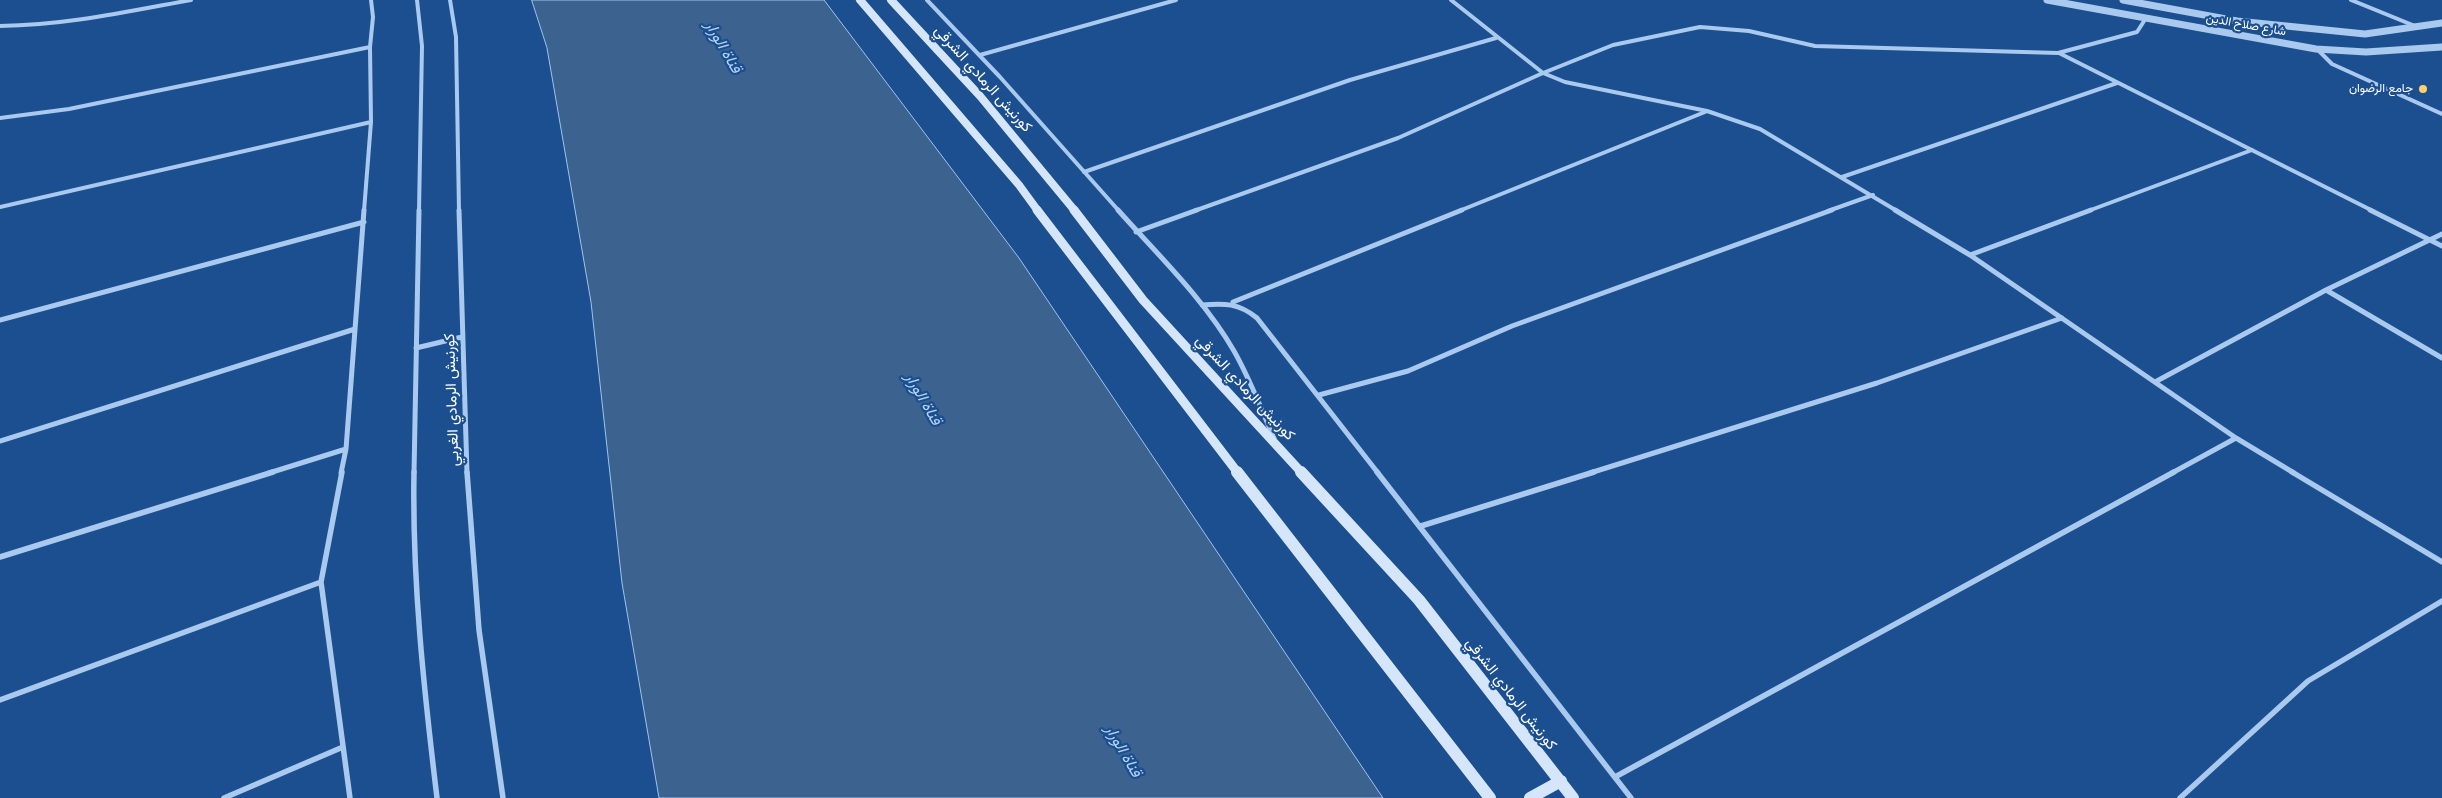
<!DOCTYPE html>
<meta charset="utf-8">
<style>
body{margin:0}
canvas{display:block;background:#1b4f8f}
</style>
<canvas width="2442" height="798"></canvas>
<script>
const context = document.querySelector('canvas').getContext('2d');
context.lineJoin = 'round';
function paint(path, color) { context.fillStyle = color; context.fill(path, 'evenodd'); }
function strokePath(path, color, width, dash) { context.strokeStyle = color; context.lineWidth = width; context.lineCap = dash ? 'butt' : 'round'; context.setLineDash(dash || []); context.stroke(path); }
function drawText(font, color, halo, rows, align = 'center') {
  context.font = font + ' "Noto Sans",Vazirmatn,sans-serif'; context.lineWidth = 4.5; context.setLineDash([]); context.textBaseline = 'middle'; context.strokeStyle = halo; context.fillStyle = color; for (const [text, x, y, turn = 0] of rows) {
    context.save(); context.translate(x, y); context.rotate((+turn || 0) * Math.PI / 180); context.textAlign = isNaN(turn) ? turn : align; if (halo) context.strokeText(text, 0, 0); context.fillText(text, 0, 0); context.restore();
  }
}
const water = new Path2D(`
 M 532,0 L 824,0 L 1019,258 L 1383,798 L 659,798 L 622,583 L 591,302 L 547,48 Z`);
paint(water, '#3c6290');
strokePath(water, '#9cc4f0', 1);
strokePath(new Path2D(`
 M 417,0 L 422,46 L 419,211
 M 450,0 L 456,37 L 459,211
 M 927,0 L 1000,77 L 1119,211
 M 1451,0 L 1543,73 L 1565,82 L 1707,111 L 1760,129 L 1897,211
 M 2351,0 L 2415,26
 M 0,26 C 67,25 125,12 191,0
 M 2317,49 L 2332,64 L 2442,114
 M 2059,53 L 2373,211
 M 980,55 L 1176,0
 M 0,118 L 69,109 L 370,47
 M 1084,172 L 1350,80 L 1496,38
 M 1842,177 L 2117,83
 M 0,207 L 371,122
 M 364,211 L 371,122 L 370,47 L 373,17 L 371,0
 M 1194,211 L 1398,138 L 1543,73 L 1613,45 L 1700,27 L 1749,31 L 1815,46 L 2058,53 L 2137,32 L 2146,18
 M 1459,211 L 1705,112
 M 1828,211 L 1873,195
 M 2088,211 L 2252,150`), '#a9c9ee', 4);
strokePath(new Path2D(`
 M 459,210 L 467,473
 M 1118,210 C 1158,255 1204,299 1234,351 C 1250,379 1261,409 1274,438
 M 1895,210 L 1970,255 L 2236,438 L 2294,473
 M 2370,210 L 2442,246
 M 1136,232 L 1197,210
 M 1970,255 L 2091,210
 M 2326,290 L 2442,358
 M 1233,302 L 1462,210
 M 1202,305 C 1224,303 1239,303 1257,318 L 1378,473
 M 0,320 L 364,222
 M 416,348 L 462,337
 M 2155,382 L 2326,290 L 2442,234
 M 1319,395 L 1408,371 L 1512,326 L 1832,210
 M 0,441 L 355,329
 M 269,473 L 346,449
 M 341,473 L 346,449 L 364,210
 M 414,473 L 419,210
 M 1590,473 L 1877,383 L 2062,318
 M 2172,473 L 2236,438`), '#a9c9ee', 5);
strokePath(new Path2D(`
 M 342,472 L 321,582 L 350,798
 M 414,472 C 412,581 424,690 437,798
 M 467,472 L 479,630 L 503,798
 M 1377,472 L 1631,798
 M 2292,472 L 2442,562
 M 1421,526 L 1594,472
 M 0,557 L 273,472
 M 0,700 L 321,582
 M 1615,777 L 2174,472
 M 224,798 L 343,747
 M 2180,798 L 2308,681 L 2442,601`), '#a9c9ee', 5.5);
strokePath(new Path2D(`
 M 2047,0 L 2316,49 L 2366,52 L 2442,47
 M 2123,0 L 2237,21 L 2365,34 L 2442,23`), '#a9c9ee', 7);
strokePath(new Path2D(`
 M 860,0 L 1019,185 L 1038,211
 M 891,0 L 980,96 L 1075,211`), '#d6e6fa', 8);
strokePath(new Path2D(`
 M 1037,210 L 1238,473
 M 1074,210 L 1143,300 L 1302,473`), '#d6e6fa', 9);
strokePath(new Path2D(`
 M 1237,472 L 1490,798
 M 1301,472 L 1419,600 L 1573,798
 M 1530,798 L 1561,781`), '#d6e6fa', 12);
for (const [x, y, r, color] of [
 [2423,89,5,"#ffd166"]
]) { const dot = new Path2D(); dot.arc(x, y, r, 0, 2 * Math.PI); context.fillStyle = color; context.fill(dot); strokePath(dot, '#1b4f8f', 2); }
drawText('12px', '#fff', '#1b4f8f', [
 ["شارع صلاح الدين",2246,25,10]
]);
drawText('12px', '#fff', '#1b4f8f', [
 ["جامع الرضوان",2413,89]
], 'right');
drawText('15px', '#fff', '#1b4f8f', [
 ["كورنيش الرمادي الشرقي",983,79,48],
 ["كورنيش الرمادي الشرقي",1245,388,47],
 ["كورنيش الرمادي الغربي",452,400,-92],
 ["كورنيش الرمادي الشرقي",1511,694,52]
]);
drawText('italic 16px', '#b5d3f5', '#1b4f8f', [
 ["قناة الورار",723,47,60],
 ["قناة الورار",923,399,60],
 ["قناة الورار",1123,751,60]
]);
</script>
